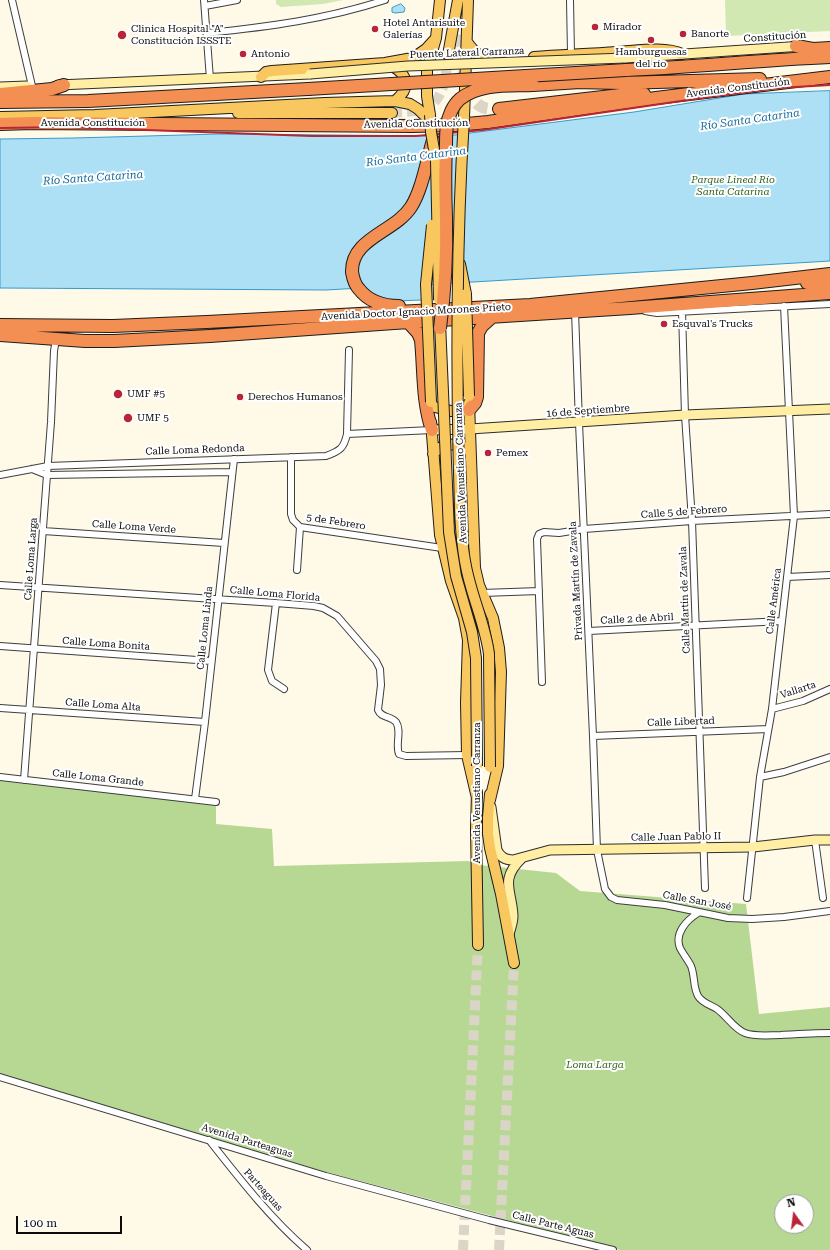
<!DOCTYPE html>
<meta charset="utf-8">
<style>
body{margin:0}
#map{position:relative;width:830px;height:1250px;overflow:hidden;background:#fff9e8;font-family:"Roboto Serif",serif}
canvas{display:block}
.north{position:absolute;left:774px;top:1194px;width:40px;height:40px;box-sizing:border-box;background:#fff;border:1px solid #9d9d9d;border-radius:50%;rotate:346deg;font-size:11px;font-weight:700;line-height:16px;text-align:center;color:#0b0b0b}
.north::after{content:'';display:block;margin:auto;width:14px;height:18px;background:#b82537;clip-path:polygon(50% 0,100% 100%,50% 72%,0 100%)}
.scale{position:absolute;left:16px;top:1216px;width:106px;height:18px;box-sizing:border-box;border:2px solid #0b0b0b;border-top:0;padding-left:5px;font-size:12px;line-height:14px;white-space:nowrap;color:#0b0b0b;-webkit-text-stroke:3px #fff;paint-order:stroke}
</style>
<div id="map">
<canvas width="830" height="1250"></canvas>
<div class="north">N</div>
<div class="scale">100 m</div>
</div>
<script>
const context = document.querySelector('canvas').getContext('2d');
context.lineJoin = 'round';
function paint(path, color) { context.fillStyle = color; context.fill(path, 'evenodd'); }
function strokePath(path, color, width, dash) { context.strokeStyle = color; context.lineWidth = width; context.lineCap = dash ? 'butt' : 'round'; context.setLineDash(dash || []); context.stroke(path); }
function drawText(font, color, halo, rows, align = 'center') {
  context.font = font + ' "Roboto Serif",serif'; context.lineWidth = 4; context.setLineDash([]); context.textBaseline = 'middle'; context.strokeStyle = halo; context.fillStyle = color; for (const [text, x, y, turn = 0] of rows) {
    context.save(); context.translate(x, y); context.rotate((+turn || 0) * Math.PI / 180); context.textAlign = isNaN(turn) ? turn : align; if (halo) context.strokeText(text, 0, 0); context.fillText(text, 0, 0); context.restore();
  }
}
paint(new Path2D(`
 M 276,0 L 343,0 L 323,4 L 281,7 L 276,4 Z
 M 725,0 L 830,0 L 830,31 L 726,36 Z`), '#d2e8b3');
paint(new Path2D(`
 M 0,778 L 216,802 L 216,824 L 272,829 L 274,866 L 468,861 L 480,865 L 556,873 L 580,891 L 746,904 L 759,1014 L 830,1007 L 830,1250 L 620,1250 L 210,1141 L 0,1081 ZM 782,1202 L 806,1202 L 806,1226 L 782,1226 Z`), '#b7d893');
const water = new Path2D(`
 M 401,4 L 405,8 L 404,12 L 395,13 L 392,12 L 392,8 Z
 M 830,91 L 830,261 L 422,285 L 422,300 L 395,301 L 368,297 L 361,288 L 326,290 L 0,288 L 0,139 L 74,138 L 219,134 L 447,136 L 634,112 L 744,94 Z`);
paint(water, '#aee0f5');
strokePath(water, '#359bcc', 1);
strokePath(new Path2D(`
 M 392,113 C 402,112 413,112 423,109 C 445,102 446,75 448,56
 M 463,1250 L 478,945
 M 499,1250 L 514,963`), '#dad5c7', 10, [10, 5]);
strokePath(new Path2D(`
 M 455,17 C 458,37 462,93 479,105 C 485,110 492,109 499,109`), '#dad5c7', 12, [12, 6]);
const street = new Path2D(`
 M 12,0 L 32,86
 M 204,0 L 210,79
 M 570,0 L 571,54
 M 205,6 L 237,0
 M 207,33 C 268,27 327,19 385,0
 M 575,311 L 579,423 L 593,736 L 597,850 L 605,889 L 611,897 L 617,900 L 665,905 L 728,918 L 752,919 L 784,917 L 830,911
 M 645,311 L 657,313 L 830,304
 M 682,311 L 685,415 L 692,521 L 705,888
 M 347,434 L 432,430
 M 291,457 L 291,514 L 293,520 L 300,527 L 442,548
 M 32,469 L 47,475 L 232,472
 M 0,475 L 48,466 L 326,456 C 340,451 344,448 347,434 L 349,350
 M 43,531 L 224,543
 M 297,570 L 300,527
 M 787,577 L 830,575
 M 0,585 L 276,603 L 314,606 L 323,608 L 337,616 L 376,661 L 380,669 L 381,685 L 378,710 C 381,718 391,716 396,722 C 402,731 395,745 399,754 L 406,756 L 467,755
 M 482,593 L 539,591
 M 276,603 L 268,670 L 272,681 L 284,689
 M 589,631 L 782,621
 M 0,646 L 211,661
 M 542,682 L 537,539 L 539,534 L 544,532 L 559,533 L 584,529 L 692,521 L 830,514
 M 0,708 L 205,722
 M 772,709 L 803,701 L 830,689
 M 593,736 L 768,729
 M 0,777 L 216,802
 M 760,777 L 784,772 L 830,757
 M 24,780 L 51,422 L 54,351 L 56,339
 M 195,799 L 205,722 L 234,459
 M 815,840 L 823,898
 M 747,898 L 760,777 L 772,709 L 794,516 L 784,306
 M 698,913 C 687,920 674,933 680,948 C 683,954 688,960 691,966 C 695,976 693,987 698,996 C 702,1003 711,1005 717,1009 C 727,1016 734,1029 745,1033 C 756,1037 770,1035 781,1035 C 798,1034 814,1033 830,1033
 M 0,1077 L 326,1176 L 489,1220 L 613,1250
 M 209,1140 C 239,1178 270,1218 307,1250`);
const secondary = new Path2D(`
 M 625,58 L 803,46
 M 58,85 L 310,74
 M 0,87 L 27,86
 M 432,430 L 470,429 L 685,415 L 830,409
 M 491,807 L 497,850 C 500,857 505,860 513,860 L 550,850 L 753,847 L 815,840 L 830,840
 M 509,934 C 511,928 513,922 513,916 C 512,890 499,880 522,858`);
const primary = new Path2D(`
 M 467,42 C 477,56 482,59 500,59
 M 448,55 L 458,0
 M 534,57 C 562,55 590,54 617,52 C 636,51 665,46 682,54
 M 388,64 C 408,73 412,87 395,101
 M 261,77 L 266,72 L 272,71 L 385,63 L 407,59 L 413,58 L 426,49 L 436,38
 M 238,113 L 392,113
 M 430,115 L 427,96 L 427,70 L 436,38 L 440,0
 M 0,117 L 95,115 L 325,103 L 395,101 L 410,104 L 418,109 L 424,115
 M 464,118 L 468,0
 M 460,264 L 466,294
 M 469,403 L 475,568 L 479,585 L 493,618 L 499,648 L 501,672 L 498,766 L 490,800
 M 431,406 L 451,411 L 466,410
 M 431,422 L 440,535 L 451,581 L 464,618 L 468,640 L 466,703 L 467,755 L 477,798
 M 433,454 C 441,444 456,441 466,449
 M 477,792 L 476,829 L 478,945
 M 490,794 L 488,817 L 488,834 L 490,848 L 501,894 L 514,963`);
const highway = new Path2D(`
 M 796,46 L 813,49 L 830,48
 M 626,70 C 694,67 762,60 830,57
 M 573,82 L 622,83 L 760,79
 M 533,85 L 580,82
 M 0,94 L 52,89 L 64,85
 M 0,102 L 88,101 L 308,89
 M 499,109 L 629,94 L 644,94
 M 0,124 L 33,123 L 412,126 L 456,125 L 488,122 L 656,98 L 830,77
 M 807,283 L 830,283
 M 399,306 C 383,306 369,302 359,289 C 355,285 353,278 352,272 C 351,238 395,232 411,207 C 422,190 427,160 433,140
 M 408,322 L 418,333 L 421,340 C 424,370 422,401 432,430
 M 0,325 L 113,326 L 207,322 L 530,305 L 752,283 L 830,274
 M 0,335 L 85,341 L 114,341 L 210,336 L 394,323 L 630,308 L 830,293
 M 469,410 L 475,403 L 477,397 L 478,333 L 482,326 L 492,317`);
strokePath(street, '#3e3e3e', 8);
strokePath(secondary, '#2d2d2d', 11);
strokePath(primary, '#1c1c1c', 12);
strokePath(highway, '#1c1c1c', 14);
strokePath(street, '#fff', 6);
strokePath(secondary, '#ffeea4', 9);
strokePath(primary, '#f8c75f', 10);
strokePath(highway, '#f38f52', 12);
strokePath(new Path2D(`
 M 0,128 L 64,127 L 311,136 L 416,136 L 483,130 L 715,96 L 778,88 L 830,85`), '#b82537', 2);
const secondaryBridge = new Path2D(`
 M 310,74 L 408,66 L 625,58`);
const primaryBridge = new Path2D(`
 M 430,115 L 431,132 L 436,161 L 439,300
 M 464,118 C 456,247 456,380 460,510 C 461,535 463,559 470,583 C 476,606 486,630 489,654 L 490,767
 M 466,294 L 469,396
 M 440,322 L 449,532 L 456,576 L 472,632 L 476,658 L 477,766
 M 431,402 L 426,284 L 432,225`);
const highwayBridge = new Path2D(`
 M 308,89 L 626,70
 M 440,328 C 445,291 447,254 446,217 C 445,192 445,168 446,144 C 446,138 446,132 447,126 C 448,116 453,105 460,99 C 480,83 508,86 533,85`);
strokePath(secondaryBridge, '#2d2d2d', 11, []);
strokePath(primaryBridge, '#1c1c1c', 12, []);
strokePath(highwayBridge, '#1c1c1c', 14, []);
strokePath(secondaryBridge, '#ffeea4', 9);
strokePath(primaryBridge, '#f8c75f', 10);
strokePath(highwayBridge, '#f38f52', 12);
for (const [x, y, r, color] of [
 [595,27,4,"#b82537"],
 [375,29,4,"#b82537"],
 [683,34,4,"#b82537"],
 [122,35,5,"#b82537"],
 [651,40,4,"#b82537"],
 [243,54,4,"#b82537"],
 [664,324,4,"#b82537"],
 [118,394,5,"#b82537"],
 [240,397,4,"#b82537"],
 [128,418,5,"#b82537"],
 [488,453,4,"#b82537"]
]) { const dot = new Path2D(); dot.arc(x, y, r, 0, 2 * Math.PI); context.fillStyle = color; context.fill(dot); strokePath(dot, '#fff', 1.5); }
drawText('10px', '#0b0b0b', '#fff', [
 ["Hotel Antarisuite",383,23],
 ["Galerías",383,35],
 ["Mirador",603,27],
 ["Clinica Hospital \"A\"",131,29],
 ["Constitución ISSSTE",131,41],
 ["Banorte",691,34],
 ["Hamburguesas",651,52,"center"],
 ["del río",651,64,"center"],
 ["Antonio",251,54],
 ["Esquval's Trucks",672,324],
 ["UMF #5",127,394],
 ["Derechos Humanos",248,397],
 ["UMF 5",137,418],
 ["Pemex",496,453]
], 'left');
drawText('10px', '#0b0b0b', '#fff', [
 ["Constitución",775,37,-4],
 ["Puente Lateral Carranza",467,53,-2],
 ["Avenida Constitución",738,88,-7],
 ["Avenida Constitución",93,123],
 ["Avenida Constitución",416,124,-1],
 ["Avenida Doctor Ignacio Morones Prieto",416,312,-3],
 ["16 de Septiembre",588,411,-4],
 ["Calle Loma Redonda",195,450,-2],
 ["Avenida Venustiano Carranza",461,473,-92],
 ["Calle 5 de Febrero",684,512,-4],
 ["5 de Febrero",336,522,9],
 ["Calle Loma Verde",134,527,4],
 ["Calle Loma Larga",31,559,-86],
 ["Privada Martín de Zavala",576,581,-93],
 ["Calle Loma Florida",275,594,5],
 ["Calle Martín de Zavala",685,600,-92],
 ["Calle América",774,601,-83],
 ["Calle 2 de Abril",637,619,-3],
 ["Calle Loma Linda",205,628,-84],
 ["Calle Loma Bonita",106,644,4],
 ["Vallarta",798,690,-18],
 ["Calle Loma Alta",103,705,4],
 ["Calle Libertad",681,722,-2],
 ["Calle Loma Grande",98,778,6],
 ["Avenida Venustiano Carranza",477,793,-90],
 ["Calle Juan Pablo II",676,837,-1],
 ["Calle San José",697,901,10],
 ["Avenida Parteaguas",247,1141,17],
 ["Parteaguas",263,1190,48],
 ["Calle Parte Aguas",553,1225,14]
]);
drawText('italic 10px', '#30611c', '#fff', [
 ["Parque Lineal Río",733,180],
 ["Santa Catarina",733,192],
 ["Loma Larga",595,1065]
]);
drawText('italic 11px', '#166a9a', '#fff', [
 ["Río Santa Catarina",750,120,-8],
 ["Río Santa Catarina",416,157,-7],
 ["Río Santa Catarina",93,178,-4]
]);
</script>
